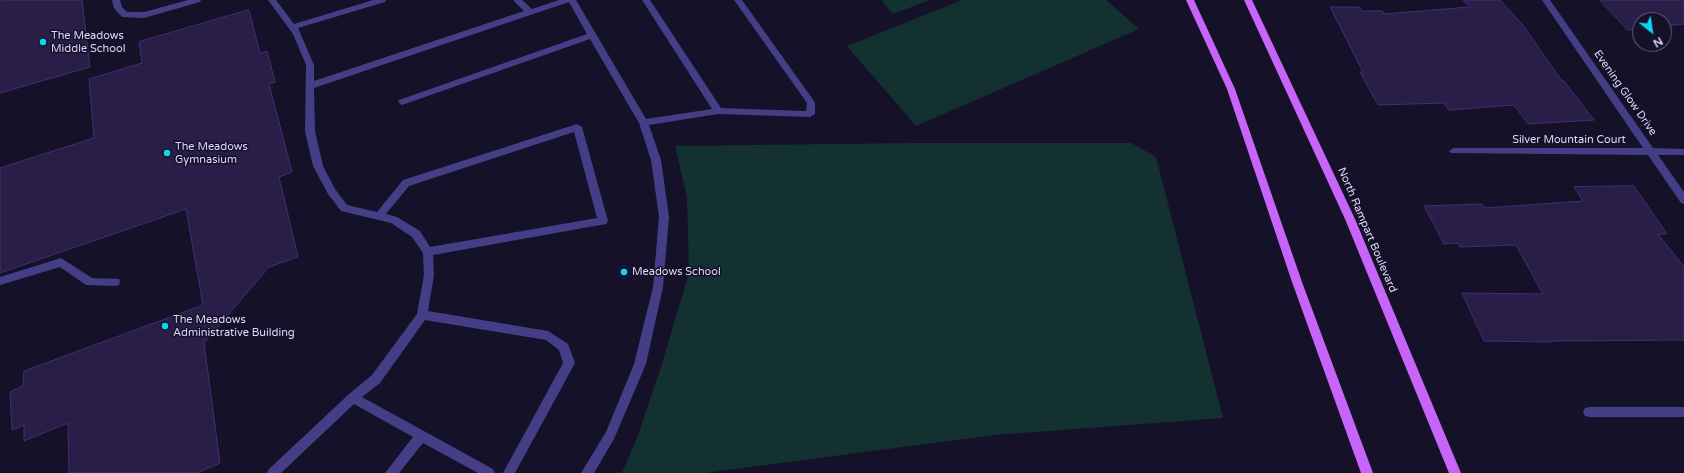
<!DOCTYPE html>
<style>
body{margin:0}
#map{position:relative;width:1684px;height:473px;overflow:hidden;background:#151128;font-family:"Varela Round",sans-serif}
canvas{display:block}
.north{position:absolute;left:1632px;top:12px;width:40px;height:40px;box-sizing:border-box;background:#151128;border:1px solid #65617e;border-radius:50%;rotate:150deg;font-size:11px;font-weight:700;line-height:16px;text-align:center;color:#ded9fe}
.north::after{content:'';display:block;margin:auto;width:14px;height:18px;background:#0cd7f6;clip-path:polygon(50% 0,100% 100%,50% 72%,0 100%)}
</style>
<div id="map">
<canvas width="1684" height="473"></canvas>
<div class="north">N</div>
</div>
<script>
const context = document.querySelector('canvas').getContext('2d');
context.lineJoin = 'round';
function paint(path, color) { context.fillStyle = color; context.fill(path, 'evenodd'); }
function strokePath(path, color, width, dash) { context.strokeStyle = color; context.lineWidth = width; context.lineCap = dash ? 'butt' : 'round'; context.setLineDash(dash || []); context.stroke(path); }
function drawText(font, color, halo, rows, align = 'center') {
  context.font = font + ' "Varela Round",sans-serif'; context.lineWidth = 3; context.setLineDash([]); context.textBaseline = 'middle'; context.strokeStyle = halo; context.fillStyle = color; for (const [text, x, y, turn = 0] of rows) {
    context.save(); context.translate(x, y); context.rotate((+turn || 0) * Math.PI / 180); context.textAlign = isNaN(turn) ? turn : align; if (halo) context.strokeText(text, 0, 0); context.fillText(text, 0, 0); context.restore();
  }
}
paint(new Path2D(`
 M 881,0 L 930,0 L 893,14 Z
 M 962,0 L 1106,0 L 1139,29 L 916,126 L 847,46 Z
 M 914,143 L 1131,143 L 1156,157 L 1223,418 L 994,435 L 705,473 L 622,473 L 637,438 L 661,367 L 689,273 L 687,197 L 675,146 Z`), '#143131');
const building = new Path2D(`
 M 0,0 L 82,0 L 90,67 L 0,93 Z
 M 1463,0 L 1500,0 L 1522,24 L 1562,81 L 1564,81 L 1594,120 L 1528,124 L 1514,105 L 1449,110 L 1444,103 L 1378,105 L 1360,72 L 1363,72 L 1330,7 L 1359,7 L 1362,11 L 1382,11 L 1384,14 L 1470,7 Z
 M 1600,0 L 1684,0 L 1684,24 L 1664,26 L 1664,20 L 1640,20 L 1640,29 L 1628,30 Z
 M 249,10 L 260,53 L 267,51 L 275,82 L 269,84 L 292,172 L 279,177 L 298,257 L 269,267 L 204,343 L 220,463 L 197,473 L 69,473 L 68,423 L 24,441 L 24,425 L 12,430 L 10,392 L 23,386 L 24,371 L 203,305 L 186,209 L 0,273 L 0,168 L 94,138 L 89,79 L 142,63 L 139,42 Z
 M 1634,186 L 1667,234 L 1658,234 L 1684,267 L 1684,340 L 1552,341 L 1552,342 L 1484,341 L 1462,293 L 1543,294 L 1516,245 L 1460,247 L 1458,243 L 1444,244 L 1424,206 L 1482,204 L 1485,208 L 1583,201 L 1574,187 Z`);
paint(building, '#281e48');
strokePath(building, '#403073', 1);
paint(new Path2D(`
 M 112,0 L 120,0 L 122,7 L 127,12 L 144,12 L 188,0 L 201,0 L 200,2 L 144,18 L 122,17 L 114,8 Z
 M 268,0 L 276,0 L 294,24 L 373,0 L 386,0 L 385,2 L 298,28 L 314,65 L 314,81 L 524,11 L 513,0 L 522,0 L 532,9 L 559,0 L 576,0 L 646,119 L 712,109 L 642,0 L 650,0 L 721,108 L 806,111 L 807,103 L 734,0 L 742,0 L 814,101 L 815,103 L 815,114 L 810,117 L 718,114 L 649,125 L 661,160 L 669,217 L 663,287 L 646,364 L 614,439 L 594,473 L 581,473 L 606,432 L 634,364 L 653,287 L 659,217 L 651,160 L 639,123 L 590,39 L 405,104 L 402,105 L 398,102 L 399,100 L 587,34 L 569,2 L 314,88 L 315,131 L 323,166 L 335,189 L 347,205 L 377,212 L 403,180 L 577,124 L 582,127 L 608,221 L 606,224 L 433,255 L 434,275 L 428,311 L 548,331 L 568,344 L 575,363 L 515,473 L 503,473 L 563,363 L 559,350 L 546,340 L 425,320 L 380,383 L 362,397 L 493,469 L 495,473 L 478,473 L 423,443 L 399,473 L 385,473 L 413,437 L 354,404 L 281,473 L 267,473 L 269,469 L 349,394 L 372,375 L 417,314 L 424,275 L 423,253 L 412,237 L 391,223 L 341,211 L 328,194 L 313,166 L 305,131 L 306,65 L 293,34 ZM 574,132 L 597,218 L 430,247 L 420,231 L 397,217 L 386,214 L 409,186 Z
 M 1542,0 L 1550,0 L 1653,148 L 1684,149 L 1684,155 L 1658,155 L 1684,192 L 1684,204 L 1681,203 L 1648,155 L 1451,153 L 1449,151 L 1454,148 L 1643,148 Z
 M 61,258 L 92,278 L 119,279 L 120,282 L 119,285 L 115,286 L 86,285 L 60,267 L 0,285 L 0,277 Z
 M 1589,407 L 1684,407 L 1684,417 L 1589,417 L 1585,416 L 1583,412 L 1585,408 Z`), '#433e85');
paint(new Path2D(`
 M 1186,0 L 1194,0 L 1235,89 L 1302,282 L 1373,473 L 1361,473 L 1292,282 L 1227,89 Z
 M 1244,0 L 1252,0 L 1355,219 L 1461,473 L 1449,473 L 1345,219 Z`), '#c764f9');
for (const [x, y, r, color] of [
 [43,42,4,"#0cd7f6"],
 [167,153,4,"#0cd7f6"],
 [624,272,4,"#0cd7f6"],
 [165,326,4,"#0cd7f6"]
]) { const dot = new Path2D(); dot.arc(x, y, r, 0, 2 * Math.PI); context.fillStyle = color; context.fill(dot); strokePath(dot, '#151128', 1.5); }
drawText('11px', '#ded9fe', '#151128', [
 ["The Meadows",51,36],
 ["Middle School",51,49],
 ["The Meadows",175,147],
 ["Gymnasium",175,160],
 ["Meadows School",632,272],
 ["The Meadows",173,320],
 ["Administrative Building",173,333]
], 'left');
drawText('11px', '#ded9fe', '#151128', [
 ["Evening Glow Drive",1625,93,55],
 ["Silver Mountain Court",1569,140],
 ["North Rampart Boulevard",1367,230,67]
]);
</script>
